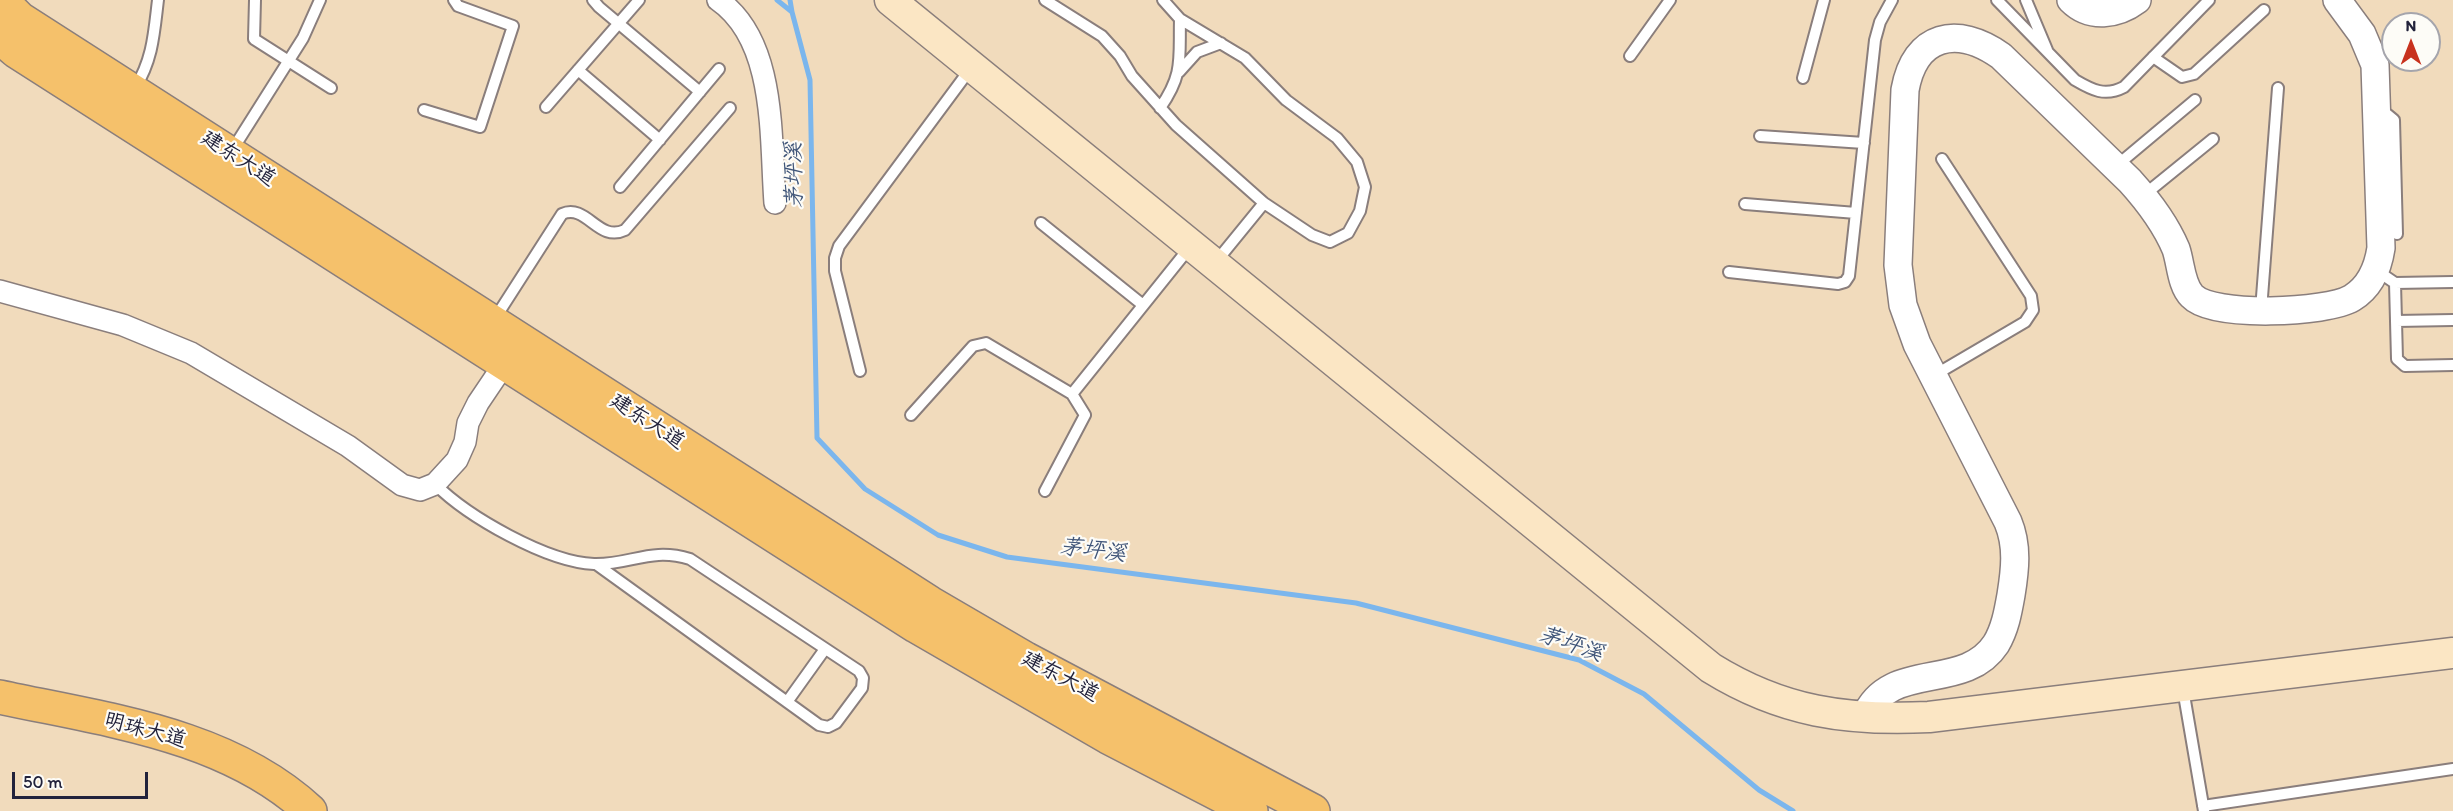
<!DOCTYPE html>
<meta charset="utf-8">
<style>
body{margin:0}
#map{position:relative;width:2453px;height:811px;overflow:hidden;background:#f1dbbc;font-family:Itim,sans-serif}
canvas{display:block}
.north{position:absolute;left:2381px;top:12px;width:60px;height:60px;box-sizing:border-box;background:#fdfcf7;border:2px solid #a5a5ac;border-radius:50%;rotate:0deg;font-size:16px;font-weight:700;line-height:24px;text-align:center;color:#22223b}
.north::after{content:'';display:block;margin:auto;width:21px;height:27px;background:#c8321e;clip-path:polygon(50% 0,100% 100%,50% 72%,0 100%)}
.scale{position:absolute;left:12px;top:772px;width:136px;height:27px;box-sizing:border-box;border:3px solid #22223b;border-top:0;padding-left:8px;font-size:18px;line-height:21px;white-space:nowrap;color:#22223b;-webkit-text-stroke:4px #fdfcf7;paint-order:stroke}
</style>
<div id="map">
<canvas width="2453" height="811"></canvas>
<div class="north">N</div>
<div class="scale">50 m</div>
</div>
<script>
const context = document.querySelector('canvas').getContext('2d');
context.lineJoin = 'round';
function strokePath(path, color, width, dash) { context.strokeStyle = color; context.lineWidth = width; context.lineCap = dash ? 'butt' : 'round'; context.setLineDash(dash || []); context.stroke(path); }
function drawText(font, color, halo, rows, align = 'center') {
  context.font = font + ' Itim,"LXGW WenKai TC",sans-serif'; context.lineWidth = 4.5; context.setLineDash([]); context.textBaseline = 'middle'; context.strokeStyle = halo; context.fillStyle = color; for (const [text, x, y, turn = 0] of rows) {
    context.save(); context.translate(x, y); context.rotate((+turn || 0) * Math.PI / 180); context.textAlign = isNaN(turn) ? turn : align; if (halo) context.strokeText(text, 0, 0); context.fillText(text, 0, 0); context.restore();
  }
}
strokePath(new Path2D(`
 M 777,0 L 792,12 L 810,80 L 817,438 L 865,489 L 938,535 L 1007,557 L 1356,603 L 1579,660 L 1644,694 L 1759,790 L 1793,811
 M 790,0 L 792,12`), '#7bb6ed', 5);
const service = new Path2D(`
 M 255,0 L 254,39 L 331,88
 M 593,0 L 599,7 L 700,92
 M 1045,0 L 1102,36 L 1120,56 L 1132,76 L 1176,125 L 1264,203 L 1312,235 L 1330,242 L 1348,233 L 1360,211 L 1365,187 L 1357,162 L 1337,138 L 1286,100 L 1245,58 L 1180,19 L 1163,0
 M 1997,0 L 2075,80 C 2092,90 2105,97 2124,87 L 2209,0
 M 2026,0 L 2047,50
 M 1630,56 L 1670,0
 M 2153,57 L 2182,77 L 2194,74 L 2264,10
 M 578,70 L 660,140
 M 1179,72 L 1197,52 L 1221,43
 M 1803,78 L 1824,0
 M 135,88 C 153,59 154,33 158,0
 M 546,107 L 639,0
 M 1160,108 C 1184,74 1179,59 1180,19
 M 424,110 L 480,127 L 513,26 L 458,6 L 454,0
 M 2379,114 L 2388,115 L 2394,120 L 2397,234
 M 1760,136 L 1864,143
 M 231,152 L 303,38 L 320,0
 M 2115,167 L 2195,100
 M 620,187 L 719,69
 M 2144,195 L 2213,139
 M 1745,204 L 1856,213
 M 1041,223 L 1143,305
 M 1215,263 L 1264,203
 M 2376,270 L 2395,283 L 2453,282
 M 1729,272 L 1838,284 L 1845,282 L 1849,276 L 1875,40 L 1880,22 L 1892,0
 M 2395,283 L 2397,359 L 2405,366 L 2453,365
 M 2261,310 L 2278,88
 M 494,320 L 562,214 C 587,203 598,243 625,230 L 730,108
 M 2396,321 L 2453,320
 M 860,371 L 835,271 L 835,258 L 839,246 L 971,68
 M 1933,376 L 2025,322 L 2033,310 L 2031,296 L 1942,159
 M 1072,394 L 1190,247
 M 911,415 L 973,346 L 986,343 L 1072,394 L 1085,415 L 1045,491
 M 435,484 C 468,517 547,562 594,564 C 631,565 650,547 690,559 L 859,671 L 863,678 L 862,688 L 836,723 L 828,727 L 819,725 L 596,564
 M 2183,689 L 2204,811
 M 787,702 L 825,649
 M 2203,806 L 2453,769`);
const minor = new Path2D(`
 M 718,0 C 777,41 770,138 775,203
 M 0,291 L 123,325 L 191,353 L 348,446 L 402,485 L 420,490 L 435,484 L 457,460 L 465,442 L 468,423 L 478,403 L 511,354`);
const tertiary = new Path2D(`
 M 2071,0 C 2090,19 2117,15 2137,0
 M 1865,717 C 1889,659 1964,693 1996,644 C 2005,629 2008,612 2011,595 C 2015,570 2018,546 2008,522 L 1917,344 L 1903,305 L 1898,265 L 1905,90 C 1915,34 1957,25 2001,56 L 2130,181 C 2149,202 2165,223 2176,249 C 2181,264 2181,285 2192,296 C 2213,318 2327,313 2352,298 C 2370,287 2378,268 2381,248 L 2375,65 L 2362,34 L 2337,0`);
const secondary = new Path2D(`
 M 890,0 L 1711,668 C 1782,712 1847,721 1929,717 L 2453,653`);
const primary = new Path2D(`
 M 0,697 C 106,720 227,734 310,811`);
const trunk = new Path2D(`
 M 1,0 L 20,19 L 930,603 L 1026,659 L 1313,811
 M 0,37 L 16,51 L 916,626 L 1108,737 L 1251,811`);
strokePath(service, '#8a7e7c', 14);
strokePath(minor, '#8a7e7c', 24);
strokePath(tertiary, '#8a7e7c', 30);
strokePath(secondary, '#8a7e7c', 33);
strokePath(primary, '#8a7e7c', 36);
strokePath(trunk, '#8a7e7c', 36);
strokePath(service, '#fff', 10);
strokePath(minor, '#fff', 21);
strokePath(tertiary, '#fff', 27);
strokePath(secondary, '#fbe6c4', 30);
strokePath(primary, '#f5c16b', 33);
strokePath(trunk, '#f5c16b', 33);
drawText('21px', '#22223b', '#fdfcf7', [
 ["建东大道",238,159,33],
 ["建东大道",647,422,33],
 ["建东大道",1060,677,28],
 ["明珠大道",145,731,15]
]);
drawText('italic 22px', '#415679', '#fdfcf7', [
 ["茅坪溪",795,175,-91],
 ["茅坪溪",1093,551,7],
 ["茅坪溪",1571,645,19]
]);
</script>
